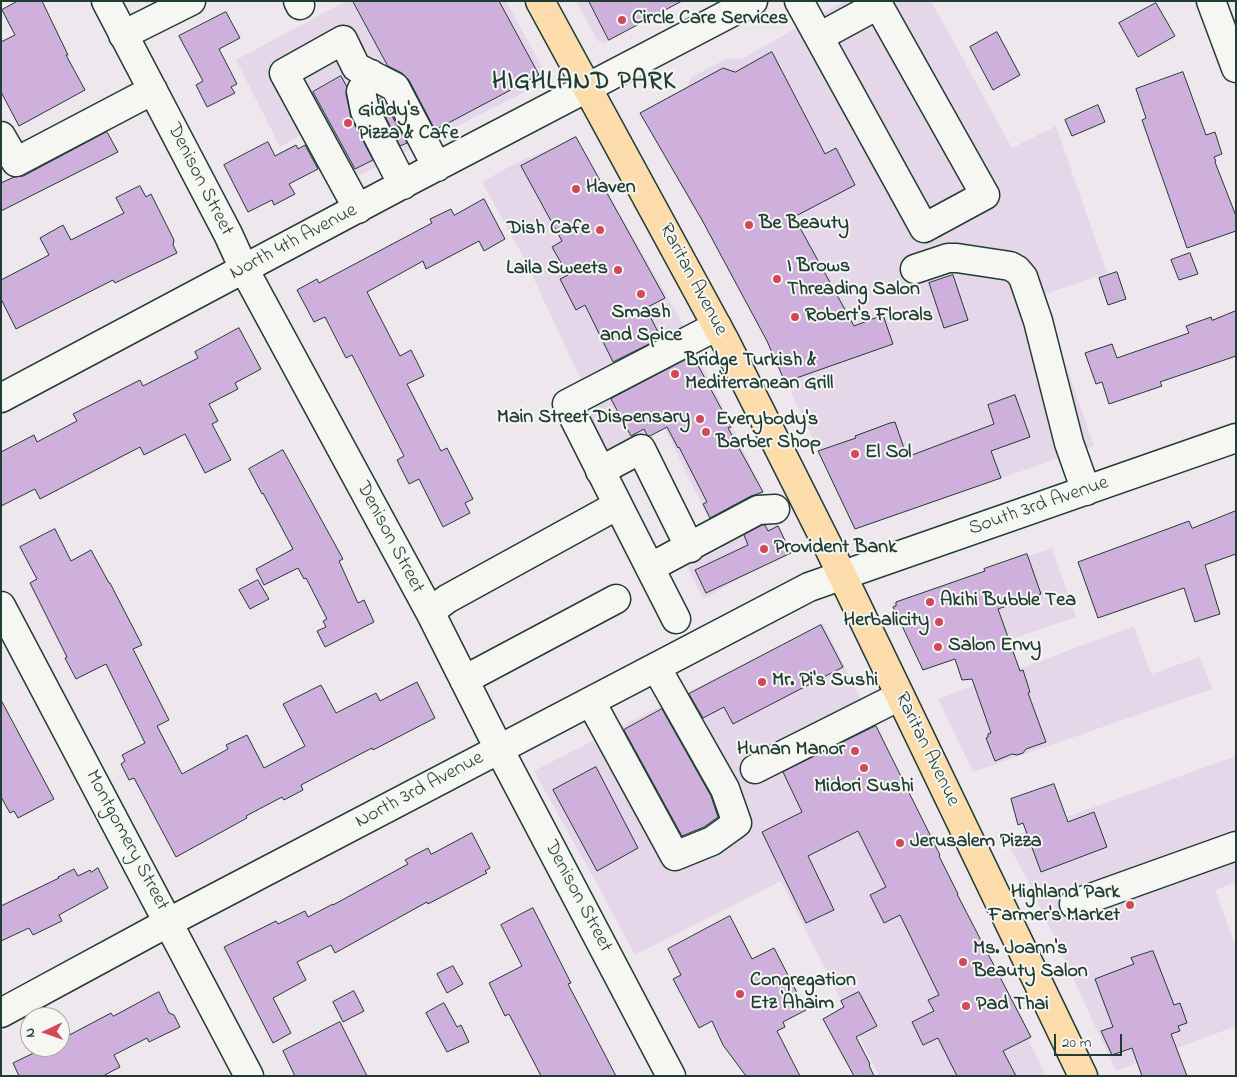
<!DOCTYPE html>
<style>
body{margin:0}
#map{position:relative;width:1237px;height:1077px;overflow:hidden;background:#eee8ee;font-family:"Indie Flower",sans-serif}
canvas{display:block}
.frame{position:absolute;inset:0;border:2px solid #1f3d34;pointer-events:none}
.north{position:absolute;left:20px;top:1007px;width:50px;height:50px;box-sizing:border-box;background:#f6f6f2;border:1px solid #a0aca6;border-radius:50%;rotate:267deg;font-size:14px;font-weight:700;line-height:20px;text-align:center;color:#1f3d34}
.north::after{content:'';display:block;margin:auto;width:18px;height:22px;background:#d1495b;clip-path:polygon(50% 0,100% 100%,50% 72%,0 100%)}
.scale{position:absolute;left:1054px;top:1034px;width:68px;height:22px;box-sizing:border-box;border:2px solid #1f3d34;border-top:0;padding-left:6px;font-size:15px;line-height:18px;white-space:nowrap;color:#1f3d34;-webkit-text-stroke:4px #f6f6f2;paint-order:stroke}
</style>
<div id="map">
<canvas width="1237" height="1077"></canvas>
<div class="frame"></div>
<div class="north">N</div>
<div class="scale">20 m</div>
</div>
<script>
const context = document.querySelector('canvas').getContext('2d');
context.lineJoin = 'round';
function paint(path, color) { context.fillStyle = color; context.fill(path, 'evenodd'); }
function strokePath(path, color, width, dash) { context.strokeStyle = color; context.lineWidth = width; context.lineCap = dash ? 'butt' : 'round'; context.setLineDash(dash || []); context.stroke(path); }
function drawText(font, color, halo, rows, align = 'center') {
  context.font = font + ' "Indie Flower",sans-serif'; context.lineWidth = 4; context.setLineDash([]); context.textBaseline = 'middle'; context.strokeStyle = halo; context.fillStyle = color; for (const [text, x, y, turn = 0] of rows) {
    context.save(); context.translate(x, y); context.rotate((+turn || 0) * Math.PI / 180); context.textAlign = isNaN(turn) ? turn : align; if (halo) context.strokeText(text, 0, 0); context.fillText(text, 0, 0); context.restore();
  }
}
paint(new Path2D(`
 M 346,1 L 506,1 L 549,80 L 358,176 L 355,169 L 332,181 L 306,132 L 280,147 L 236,60 Z
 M 576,1 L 682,1 L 604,43 L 598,41 Z
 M 844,1 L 931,1 L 1012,148 L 1056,126 L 1107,273 L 1042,295 L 1094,446 L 855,529 L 766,339 L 705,227 L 640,113 L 687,88 L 690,78 L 728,58 L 740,60 Z
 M 576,138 L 678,315 L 727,415 L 791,551 L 703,599 L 687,566 L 723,548 L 665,429 L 592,455 L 567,404 L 587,393 L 525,260 L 482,182 L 518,162 Z
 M 1052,548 L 1076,617 L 923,670 L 891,603 Z
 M 823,623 L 969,917 L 1046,1076 L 879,1076 L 781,881 L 635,955 L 598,886 L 534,771 Z
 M 1134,626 L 1151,674 L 1200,657 L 1212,689 L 973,772 L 938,699 Z
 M 1236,756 L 1236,882 L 1215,890 L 1236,947 L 1236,1026 L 1116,1071 L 1028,881 L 1005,839 Z`), '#e5d7e9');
const building = new Path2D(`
 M 18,1 L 42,1 L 68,55 L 66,55 L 85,90 L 19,126 L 1,92 L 1,42 L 15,35 L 2,10 Z
 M 353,1 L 499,1 L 539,75 L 435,130 L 409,80 L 402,73 L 388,66 Z
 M 589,1 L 682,1 L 609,40 Z
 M 1156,3 L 1175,36 L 1138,57 L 1119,23 Z
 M 226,12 L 240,38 L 219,49 L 237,84 L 231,87 L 235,93 L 207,107 L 196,85 L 203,81 L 179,36 Z
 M 997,32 L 1020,75 L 993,90 L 970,47 Z
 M 772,52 L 825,154 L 836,148 L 855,185 L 794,217 L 854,326 L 883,315 L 893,344 L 785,382 L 767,341 L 702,220 L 640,113 L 723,68 L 735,72 Z
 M 1183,72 L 1206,135 L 1215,132 L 1222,154 L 1214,157 L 1216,161 L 1215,162 L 1236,216 L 1236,231 L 1187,248 L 1142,120 L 1146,118 L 1136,89 Z
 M 341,76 L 347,87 L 346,94 L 351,118 L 373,160 L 355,169 L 313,92 Z
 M 382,98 L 407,143 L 400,146 L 380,106 L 379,100 Z
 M 1098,105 L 1105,122 L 1072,136 L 1065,120 Z
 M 107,132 L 118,152 L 1,211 L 1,183 L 14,177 L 23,176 Z
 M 576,137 L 665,298 L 646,308 L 661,338 L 613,362 L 585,305 L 576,310 L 560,279 L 568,275 L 552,247 L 562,241 L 521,166 Z
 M 268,142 L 275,156 L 296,145 L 298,149 L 305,145 L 318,169 L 289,184 L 295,194 L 274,205 L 272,200 L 248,212 L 224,165 Z
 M 140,186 L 146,197 L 151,194 L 174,240 L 173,245 L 177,253 L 115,283 L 113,280 L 16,329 L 1,299 L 1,280 L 49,255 L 40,238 L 63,225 L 71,240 L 124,213 L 116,198 Z
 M 484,199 L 505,239 L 484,251 L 479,241 L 426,269 L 423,261 L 367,292 L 400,356 L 411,350 L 424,376 L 407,384 L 441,451 L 447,448 L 473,499 L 465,503 L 470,513 L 443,527 L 419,479 L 409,484 L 397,460 L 404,456 L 352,355 L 346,358 L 325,317 L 314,322 L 297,290 L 317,279 L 319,283 L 432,223 L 430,219 L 451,209 L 454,215 Z
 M 1190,253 L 1198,274 L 1179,280 L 1171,260 Z
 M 1117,272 L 1126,299 L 1108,305 L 1099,278 Z
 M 953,275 L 968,320 L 944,328 L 929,283 Z
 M 1236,311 L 1236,356 L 1160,382 L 1162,386 L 1109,404 L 1102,382 L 1096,384 L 1085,353 L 1112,344 L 1117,358 L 1189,333 L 1186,326 L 1211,317 L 1212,320 Z
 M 239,328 L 261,369 L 235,383 L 238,389 L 209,404 L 218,421 L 212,424 L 231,460 L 205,473 L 185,434 L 144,455 L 140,447 L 40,499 L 35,489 L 1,506 L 1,452 L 34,435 L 37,442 L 77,421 L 73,414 L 140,380 L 143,386 L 198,358 L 195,352 Z
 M 693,356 L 731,427 L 728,428 L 763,492 L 751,496 L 710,518 L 703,504 L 707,502 L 679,447 L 678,448 L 667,427 L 650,436 L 647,435 L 644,429 L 631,436 L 611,399 Z
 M 1015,395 L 1030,437 L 991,451 L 1001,478 L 855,529 L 818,451 L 856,438 L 855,436 L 890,423 L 895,422 L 907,457 L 994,424 L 988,405 Z
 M 283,450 L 343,559 L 339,561 L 358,603 L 364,600 L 374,622 L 325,647 L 317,631 L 326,627 L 323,621 L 327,619 L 306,578 L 304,579 L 298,568 L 264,585 L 256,569 L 293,549 L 263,493 L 262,494 L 249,469 Z
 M 1236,511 L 1236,554 L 1205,565 L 1220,614 L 1195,622 L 1184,588 L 1098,618 L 1078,562 L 1189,521 L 1192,528 Z
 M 762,525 L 765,525 L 768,531 L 778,526 L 791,553 L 706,593 L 695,570 L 748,545 L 744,535 Z
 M 55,529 L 71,561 L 91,550 L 109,583 L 110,583 L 142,645 L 133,649 L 169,720 L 157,726 L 182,774 L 228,749 L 226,745 L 247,735 L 264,768 L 305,746 L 283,704 L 321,685 L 336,713 L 376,693 L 380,701 L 417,682 L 435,718 L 373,750 L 372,748 L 301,785 L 303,790 L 284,800 L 282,797 L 246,816 L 247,818 L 176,857 L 134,778 L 129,780 L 121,764 L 125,761 L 122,755 L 145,743 L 106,664 L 76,679 L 65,658 L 67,657 L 30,583 L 37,579 L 20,547 Z
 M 1027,554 L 1041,594 L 998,609 L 1020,671 L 1023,670 L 1030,692 L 1028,693 L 1046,742 L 1026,749 L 1023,753 L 1017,755 L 1012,754 L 995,761 L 986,738 L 988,737 L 988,734 L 991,733 L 972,679 L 962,680 L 955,659 L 923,670 L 893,607 L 896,606 L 896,602 L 985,571 L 984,569 Z
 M 258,580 L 269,599 L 250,609 L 239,590 Z
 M 821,625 L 843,667 L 733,724 L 724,707 L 703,718 L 689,694 Z
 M 1,700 L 54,799 L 18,818 L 14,811 L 10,813 L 1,797 Z
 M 662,709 L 711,796 L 718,817 L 704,827 L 682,836 L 624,730 Z
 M 876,726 L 940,855 L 939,856 L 958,894 L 957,894 L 1031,1037 L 1003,1051 L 1016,1076 L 957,1076 L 938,1038 L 923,1045 L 912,1022 L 934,1011 L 928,1000 L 939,995 L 900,915 L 884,923 L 870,895 L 886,887 L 858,831 L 808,856 L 834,910 L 806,923 L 762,832 L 802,812 L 783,772 Z
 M 596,767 L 638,848 L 597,871 L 553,790 Z
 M 1054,784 L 1068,822 L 1094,812 L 1107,847 L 1041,872 L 1023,823 L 1018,825 L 1011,799 Z
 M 472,833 L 490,868 L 485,871 L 487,873 L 428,904 L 427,902 L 335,953 L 331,945 L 297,962 L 306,980 L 273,998 L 291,1033 L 273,1043 L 224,947 L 276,921 L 278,924 L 305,911 L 308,917 L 333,904 L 333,905 L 408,864 L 405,860 L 428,848 L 431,854 Z
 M 98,868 L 108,888 L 59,915 L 62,921 L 33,935 L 29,928 L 1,941 L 1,906 L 59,878 L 58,877 L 74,869 L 78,876 L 90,870 L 91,872 Z
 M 533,908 L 571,983 L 568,984 L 616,1076 L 541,1076 L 509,1014 L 505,1016 L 489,983 L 522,966 L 501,925 Z
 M 730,916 L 752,959 L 774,948 L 806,1010 L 783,1022 L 785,1027 L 777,1031 L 800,1076 L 746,1076 L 723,1045 L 712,1021 L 699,1028 L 673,979 L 681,975 L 668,949 Z
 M 1153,951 L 1174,1005 L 1180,1003 L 1187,1023 L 1178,1026 L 1180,1031 L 1171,1034 L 1187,1076 L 1142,1076 L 1132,1048 L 1112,1055 L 1101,1031 L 1113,1027 L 1095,979 L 1134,964 L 1131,958 Z
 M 453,966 L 463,984 L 447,993 L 437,974 Z
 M 354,991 L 364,1011 L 343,1022 L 333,1002 Z
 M 159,992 L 169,1013 L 174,1015 L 180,1027 L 149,1042 L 147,1038 L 114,1055 L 120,1067 L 103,1076 L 19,1076 L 13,1063 L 46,1047 L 60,1047 L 60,1040 L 111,1013 L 113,1016 Z
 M 859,992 L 877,1026 L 856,1037 L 870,1064 L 869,1065 L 874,1076 L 854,1076 L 823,1019 L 844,1007 L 841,1001 Z
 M 444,1003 L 457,1027 L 461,1025 L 469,1042 L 447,1052 L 426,1013 Z
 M 340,1022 L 367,1076 L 295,1076 L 283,1051 Z`);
paint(building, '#cfb0dc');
strokePath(building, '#1f3d34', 1);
const minor = new Path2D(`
 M 106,1 L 228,234 L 244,269 L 430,612 L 499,749 L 671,1076
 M 298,1 L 300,5
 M 799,1 L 924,228 L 985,195 L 876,1
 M 1211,1 L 1236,68
 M 123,35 L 191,1
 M 819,37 L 878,5
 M 371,74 L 361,91 L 365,111 L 403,185
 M 1,136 L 16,162 L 153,90
 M 358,209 L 284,73 L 343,40 L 356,67 L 395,87 L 437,167
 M 915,269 L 948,258 L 957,258 L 1010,266 L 1017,270 L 1023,277 L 1038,321 L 1069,443 L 1086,491
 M 1,398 L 407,182 L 753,1
 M 600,471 L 641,449 L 690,548
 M 618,505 L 567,404 L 717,326
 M 651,567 L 758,510 L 775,509
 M 1,606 L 249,1076
 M 430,612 L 447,599 L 618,505 L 676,619
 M 464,680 L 616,599
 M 591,702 L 675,856 L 712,841 L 737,823 L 725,789 L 656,667
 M 755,769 L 900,696
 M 1074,904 L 1236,846
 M 1,1013 L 169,922 L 809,587 L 1236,438`);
const major = new Path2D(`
 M 540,1 L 725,341 L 828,546 L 1083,1076`);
strokePath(minor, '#1f3d34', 31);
strokePath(major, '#1f3d34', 31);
strokePath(minor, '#f6f6f2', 28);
strokePath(major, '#fddcac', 28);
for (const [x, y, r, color] of [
 [622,20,5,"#d1495b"],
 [348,123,5,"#d1495b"],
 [576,189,5,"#d1495b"],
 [749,225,5,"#d1495b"],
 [600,230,5,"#d1495b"],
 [618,270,5,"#d1495b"],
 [777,279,5,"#d1495b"],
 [641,294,5,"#d1495b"],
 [795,317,5,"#d1495b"],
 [675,374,5,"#d1495b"],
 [700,419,5,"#d1495b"],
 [706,432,5,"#d1495b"],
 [855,454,5,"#d1495b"],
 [764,549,5,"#d1495b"],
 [930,602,5,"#d1495b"],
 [939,622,5,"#d1495b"],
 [938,647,5,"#d1495b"],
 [762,682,5,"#d1495b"],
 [855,751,5,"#d1495b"],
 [864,768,5,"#d1495b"],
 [900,843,5,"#d1495b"],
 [1130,905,5,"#d1495b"],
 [963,962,5,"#d1495b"],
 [740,994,5,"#d1495b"],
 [966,1006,5,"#d1495b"]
]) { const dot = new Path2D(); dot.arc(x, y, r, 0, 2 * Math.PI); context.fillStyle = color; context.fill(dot); strokePath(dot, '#f6f6f2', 2); }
drawText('bold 20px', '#1f3d34', '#f6f6f2', [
 ["Circle Care Services",632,20],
 ["Giddy's",358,112],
 ["Pizza & Cafe",358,135],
 ["Haven",586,189],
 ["Be Beauty",759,225],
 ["Dish Cafe",590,230,"right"],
 ["I Brows",787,268],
 ["Threading Salon",787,291],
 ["Laila Sweets",608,270,"right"],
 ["Smash",641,314,"center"],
 ["and Spice",641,337,"center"],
 ["Robert's Florals",805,317],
 ["Bridge Turkish &",685,362],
 ["Mediterranean Grill",685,385],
 ["Main Street Dispensary",690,419,"right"],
 ["Everybody's",716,421],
 ["Barber Shop",716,444],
 ["El Sol",865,454],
 ["Provident Bank",774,549],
 ["Akihi Bubble Tea",940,602],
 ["Herbalicity",929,622,"right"],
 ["Salon Envy",948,647],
 ["Mr. Pi's Sushi",772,682],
 ["Hunan Manor",845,751,"right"],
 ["Midori Sushi",864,788,"center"],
 ["Jerusalem Pizza",910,843],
 ["Highland Park",1120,894,"right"],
 ["Farmer's Market",1120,917,"right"],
 ["Ms. Joann's",973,950],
 ["Beauty Salon",973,973],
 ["Congregation",750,982],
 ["Etz Ahaim",750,1005],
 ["Pad Thai",976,1006]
], 'left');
drawText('20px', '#1f3d34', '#f6f6f2', [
 ["Denison Street",199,180,63],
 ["North 4th Avenue",294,243,-28],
 ["Raritan Avenue",692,280,62],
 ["South 3rd Avenue",1039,507,-19],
 ["Denison Street",389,538,62],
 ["Raritan Avenue",926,750,64],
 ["North 3rd Avenue",420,791,-28],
 ["Montgomery Street",126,841,62],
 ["Denison Street",577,897,62]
]);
context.letterSpacing = '1px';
drawText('bold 25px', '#1f3d34', '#f6f6f2', [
 ["HIGHLAND PARK",584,84]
]);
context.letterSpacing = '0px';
</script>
